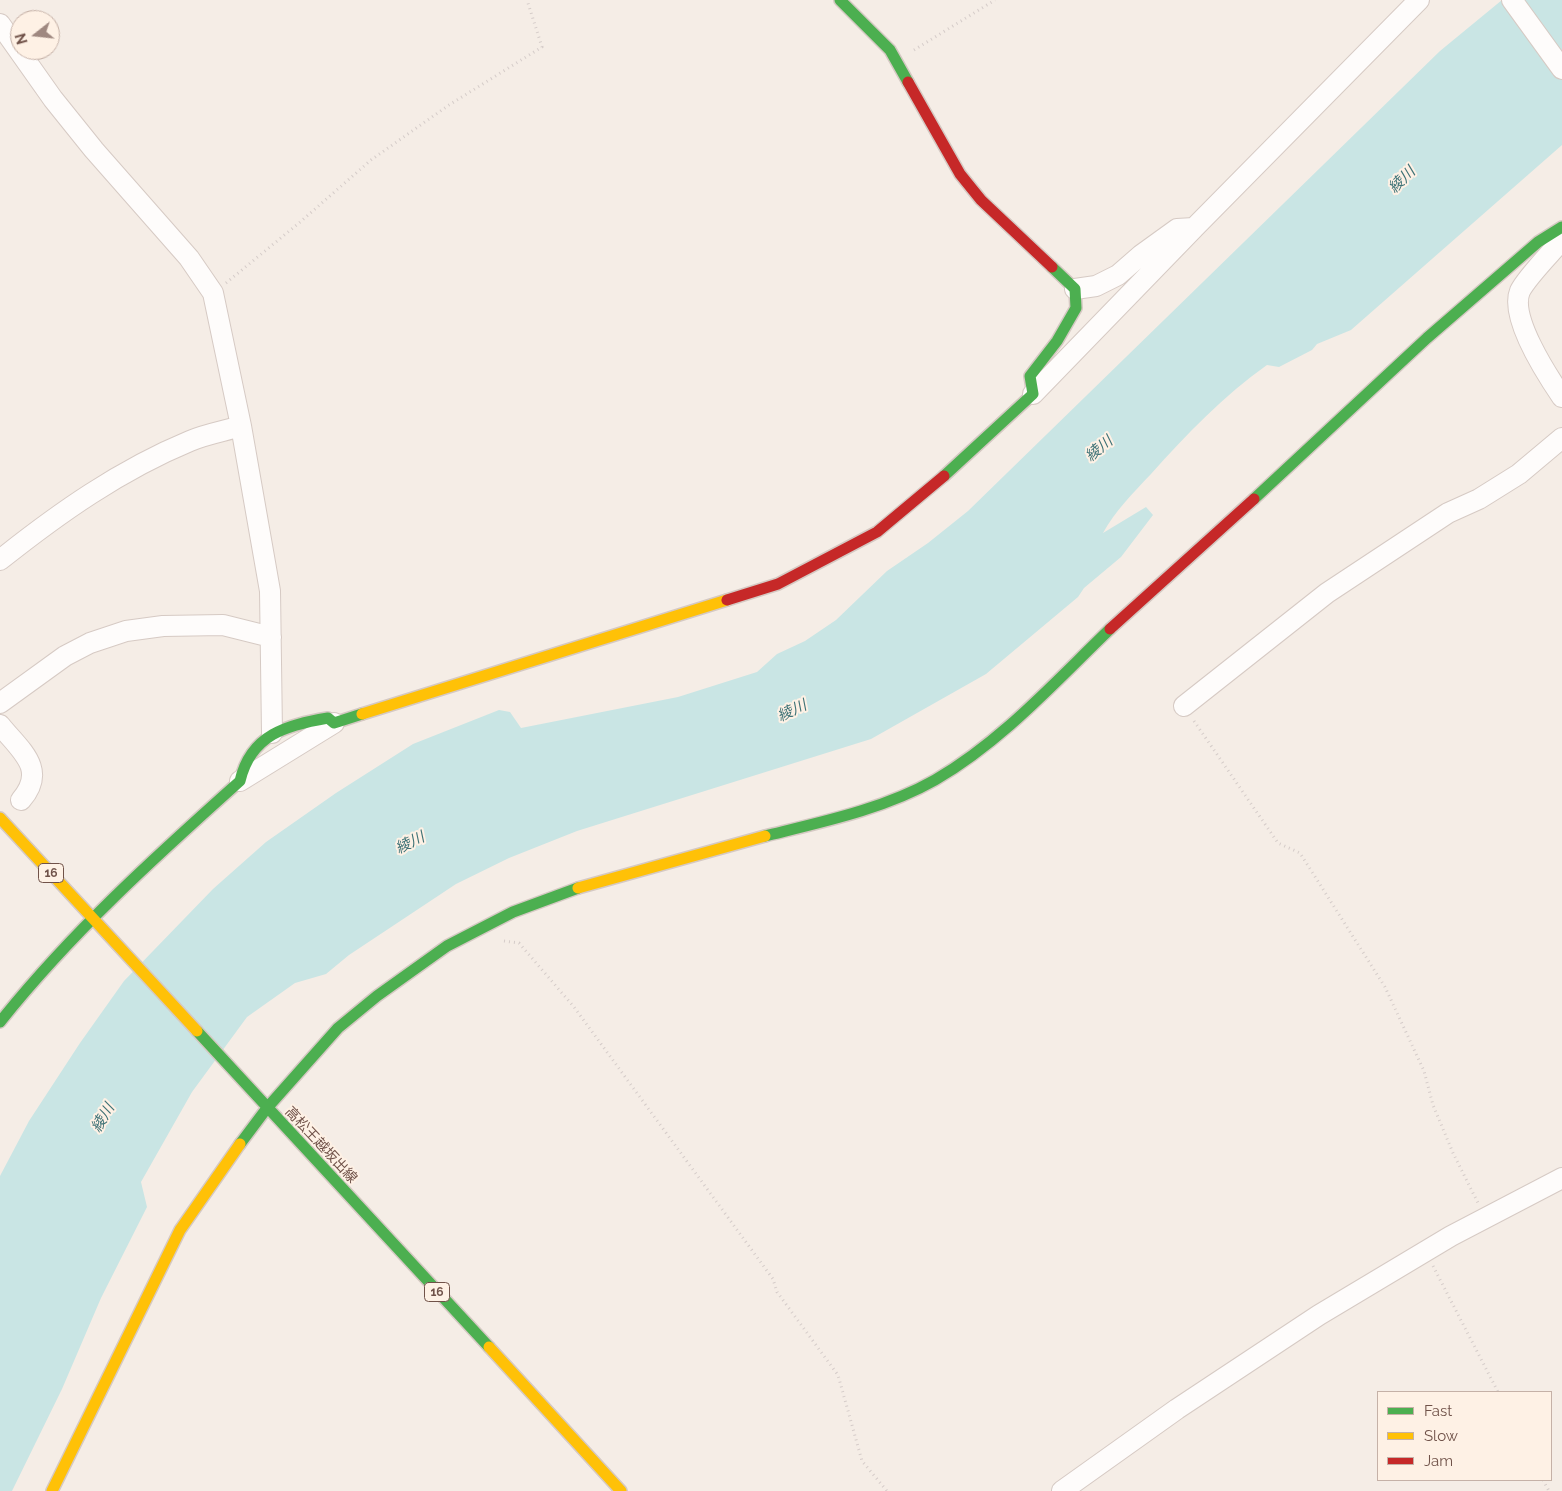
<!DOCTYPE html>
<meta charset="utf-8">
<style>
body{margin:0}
#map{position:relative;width:1562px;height:1491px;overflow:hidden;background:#f5ede6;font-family:Raleway,sans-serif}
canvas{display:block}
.legend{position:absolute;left:1377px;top:1391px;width:175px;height:90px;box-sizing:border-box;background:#fef1e5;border:1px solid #c5b1a7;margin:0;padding:6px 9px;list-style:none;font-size:15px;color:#705249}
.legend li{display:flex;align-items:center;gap:10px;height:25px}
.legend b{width:25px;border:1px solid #c5b1a7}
.north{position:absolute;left:10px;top:10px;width:50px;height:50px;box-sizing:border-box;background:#fef1e5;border:1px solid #c5b1a7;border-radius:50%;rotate:254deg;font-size:14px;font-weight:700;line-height:20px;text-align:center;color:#705249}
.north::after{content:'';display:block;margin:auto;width:18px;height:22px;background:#9f8880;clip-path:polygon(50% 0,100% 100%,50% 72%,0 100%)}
</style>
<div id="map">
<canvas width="1562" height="1491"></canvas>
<ul class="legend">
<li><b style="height:6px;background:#4caf50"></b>Fast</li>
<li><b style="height:6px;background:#ffc107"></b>Slow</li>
<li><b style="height:6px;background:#c62828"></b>Jam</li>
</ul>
<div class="north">N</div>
</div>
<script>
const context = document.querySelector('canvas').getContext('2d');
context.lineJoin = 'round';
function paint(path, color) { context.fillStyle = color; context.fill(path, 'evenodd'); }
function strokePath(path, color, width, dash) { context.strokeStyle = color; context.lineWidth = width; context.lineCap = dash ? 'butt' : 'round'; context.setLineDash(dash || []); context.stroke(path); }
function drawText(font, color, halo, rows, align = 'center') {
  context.font = font + ' Raleway,"Noto Sans JP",sans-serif'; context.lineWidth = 4; context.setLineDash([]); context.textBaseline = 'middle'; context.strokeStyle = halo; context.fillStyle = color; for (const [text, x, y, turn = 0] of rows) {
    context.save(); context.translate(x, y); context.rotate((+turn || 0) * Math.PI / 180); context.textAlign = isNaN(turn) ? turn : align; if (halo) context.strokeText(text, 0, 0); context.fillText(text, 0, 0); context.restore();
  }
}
paint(new Path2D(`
 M 1502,0 L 1562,0 L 1562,145 L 1351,330 L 1317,344 L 1312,350 L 1279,367 L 1267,365 C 1224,395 1186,435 1151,474 C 1133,493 1115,511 1103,533 L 1146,507 L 1153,515 L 1121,557 L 1084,588 L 1078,597 L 986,674 L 871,739 L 577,831 L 509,858 L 456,884 L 349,955 L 326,974 L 295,983 L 247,1017 L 192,1092 L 141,1182 L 147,1207 L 101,1298 L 62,1389 L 12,1491 L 0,1491 L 0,1176 L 29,1121 L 80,1043 L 124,981 L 213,889 L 266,842 L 336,793 L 413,744 L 499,710 L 510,712 L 521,728 L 678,697 L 757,672 L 777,654 L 805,641 L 836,620 L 887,571 L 928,543 L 968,511 L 1440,51 Z`), '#c9e5e4');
const street = new Path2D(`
 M 1512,0 L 1562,69
 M 0,24 L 53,99 L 94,150 L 189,258 L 213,293 L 241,426 L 270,591 L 272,733
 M 1562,240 C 1551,253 1527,277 1520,291 C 1509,317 1547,375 1562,397
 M 1075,289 L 1096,286 L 1118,275 L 1141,255 L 1177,229 L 1194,228 L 1419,0
 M 1033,394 L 1194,228
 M 0,560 C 59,513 120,470 190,441 C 206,434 225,431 241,426
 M 0,703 L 65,656 L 90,643 L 126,631 L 163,626 L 223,625 L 271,637
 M 1184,706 L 1327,593 L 1448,513 L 1479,499 L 1519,474 L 1562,438
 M 0,725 C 20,750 48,769 21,800
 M 240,781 L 334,723
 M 1062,1491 L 1177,1409 L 1319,1315 L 1451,1236 L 1562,1178`);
const fast = new Path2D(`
 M 840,0 L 890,50 L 908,82
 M 944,476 L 1033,394 L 1030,376 L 1057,341 L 1076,308 L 1075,289 L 1052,267
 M 1254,499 L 1427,338 L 1538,242 L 1562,227
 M 765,836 C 822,822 884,809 935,780 C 1002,741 1055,682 1110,629
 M 0,1022 C 71,933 155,857 240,781 C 251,734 287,725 328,718 L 334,723 L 362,714
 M 197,1031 L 489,1347
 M 240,1144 L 267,1108 L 338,1028 L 377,996 L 447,946 L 513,912 L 578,888`);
const slow = new Path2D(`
 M 362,714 L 727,600
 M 0,818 L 197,1031
 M 578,888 L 765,836
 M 489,1347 L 621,1491
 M 52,1491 L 180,1230 L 240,1144`);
const jam = new Path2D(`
 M 908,82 L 960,174 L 981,200 L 1052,267
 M 727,600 L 778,584 L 877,532 L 944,476
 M 1110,629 L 1254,499`);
strokePath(street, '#d6cac4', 22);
strokePath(fast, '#d5c9c3', 14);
strokePath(slow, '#d5c9c3', 14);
strokePath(jam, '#d5c9c3', 14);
strokePath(new Path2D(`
 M 914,50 L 995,0
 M 226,283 L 299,223 L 371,160 L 449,105 L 542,47 L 527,0
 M 1194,721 L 1278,843 L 1300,853 L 1385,987 L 1424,1071 L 1433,1105 L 1453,1153 L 1478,1203
 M 504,941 L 519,943 L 574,1007 L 773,1279 L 777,1292 L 838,1375 L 862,1461 L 887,1491
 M 1433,1266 L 1498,1392
 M 1543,1480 L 1549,1491`), '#d5ccc9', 3, [1, 4]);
strokePath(street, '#fefcfb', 20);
strokePath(fast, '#4caf50', 11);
strokePath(slow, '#ffc107', 11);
strokePath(jam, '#c62828', 11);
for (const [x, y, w] of [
 [51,873,25],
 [437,1292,25]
]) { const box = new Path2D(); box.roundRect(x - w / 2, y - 9.5, w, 19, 4); context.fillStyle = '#fef1e5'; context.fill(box); strokePath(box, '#705249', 1); }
drawText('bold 12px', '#705249', null, [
 ["16",51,873],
 ["16",437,1292]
]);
drawText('14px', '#705249', '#fef1e5', [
 ["高松王越坂出線",321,1145,47]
]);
drawText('italic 15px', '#3e7276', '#fef1e5', [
 ["綾川",1402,180,-45],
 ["綾川",1099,449,-40],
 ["綾川",792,711,-25],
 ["綾川",410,843,-26],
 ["綾川",103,1118,-59]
]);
</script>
